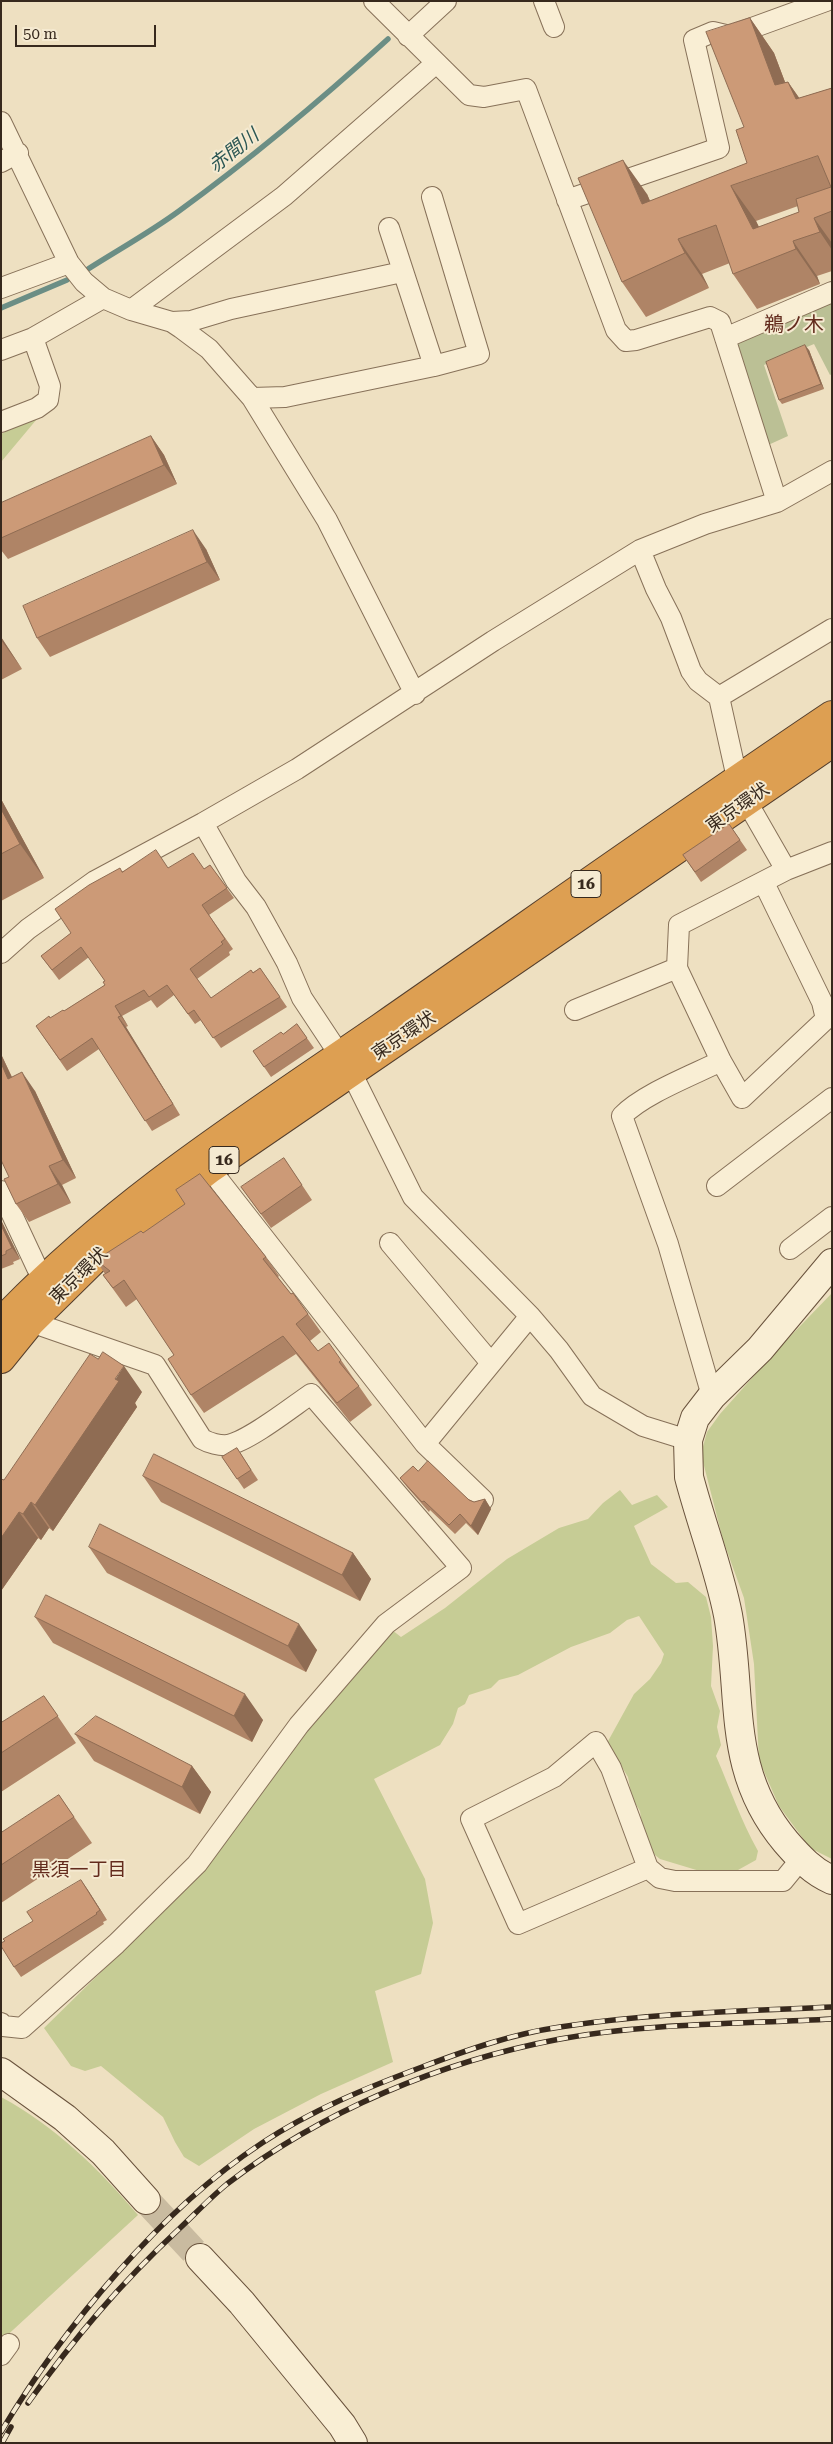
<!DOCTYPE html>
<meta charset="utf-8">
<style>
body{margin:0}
#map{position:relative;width:833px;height:2444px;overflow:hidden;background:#eee0c1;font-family:"Roboto Serif",serif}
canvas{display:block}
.frame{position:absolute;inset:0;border:2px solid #37291d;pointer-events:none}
.scale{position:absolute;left:15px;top:25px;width:141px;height:22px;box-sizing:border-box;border:2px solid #37291d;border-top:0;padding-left:6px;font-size:15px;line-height:18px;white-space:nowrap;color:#37291d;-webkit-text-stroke:4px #f5ead1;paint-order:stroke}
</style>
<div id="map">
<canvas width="833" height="2444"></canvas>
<div class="frame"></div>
<div class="scale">50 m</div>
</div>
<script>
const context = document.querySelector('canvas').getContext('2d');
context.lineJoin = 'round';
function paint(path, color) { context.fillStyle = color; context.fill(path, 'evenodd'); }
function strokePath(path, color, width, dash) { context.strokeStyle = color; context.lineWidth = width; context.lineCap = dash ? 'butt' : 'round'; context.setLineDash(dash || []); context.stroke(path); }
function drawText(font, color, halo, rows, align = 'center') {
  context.font = font + ' "Roboto Serif","Noto Sans JP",serif'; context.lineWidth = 4; context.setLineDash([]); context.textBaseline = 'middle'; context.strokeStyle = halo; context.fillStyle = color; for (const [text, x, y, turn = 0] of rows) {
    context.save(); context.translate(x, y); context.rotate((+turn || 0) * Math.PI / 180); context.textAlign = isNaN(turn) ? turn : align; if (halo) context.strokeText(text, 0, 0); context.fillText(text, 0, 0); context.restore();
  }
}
paint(new Path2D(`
 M 42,413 L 1,462 L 1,434 Z
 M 832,1293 L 832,1859 L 810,1848 L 779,1806 L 759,1760 L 754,1664 L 744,1598 L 723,1540 L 701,1454 L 707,1432 L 720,1414 L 776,1351 Z
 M 620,1490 L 632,1505 L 657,1495 L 668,1507 L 634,1526 L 651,1564 L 676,1583 L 688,1582 L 706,1597 L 711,1617 L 713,1646 L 711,1686 L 720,1711 L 717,1727 L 721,1745 L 716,1756 C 730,1788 741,1821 758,1851 L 756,1860 L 738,1870 L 721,1873 L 703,1872 L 660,1859 L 650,1851 L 643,1832 L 640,1811 L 632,1798 L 628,1777 L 607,1743 L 634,1694 L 650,1679 L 661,1663 L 664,1654 L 639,1616 L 627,1620 L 610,1633 L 571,1647 L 518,1675 L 499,1680 L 491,1688 L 469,1695 L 465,1704 L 458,1708 L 453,1724 L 440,1745 L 374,1779 L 425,1879 L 433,1923 L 421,1974 L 375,1991 L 393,2062 L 321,2094 L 254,2129 L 199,2166 L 184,2157 L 175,2142 L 163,2117 L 101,2066 L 85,2071 L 71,2066 L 44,2028 L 206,1869 L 306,1733 L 392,1630 L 401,1637 L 445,1608 L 507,1559 L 559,1528 L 588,1519 L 603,1503 Z
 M 1,2097 C 55,2126 99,2169 138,2215 L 1,2341 Z`), '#c6cc95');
paint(new Path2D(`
 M 832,300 L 832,374 L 830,375 L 814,344 L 764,365 L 788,436 L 766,446 L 733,343 Z`), '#bbc095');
strokePath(new Path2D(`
 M 85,271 C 116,251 149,233 179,211 C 252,158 321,100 388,39
 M 1,308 L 67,280`), '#6b8e85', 5.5);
strokePath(new Path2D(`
 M 146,2200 L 200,2258`), '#c9bba0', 28, [28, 14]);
const street = new Path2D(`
 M 374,1 L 469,95 L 484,97 L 526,89 L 616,330 L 626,341 L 636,340 L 710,317 L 720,322 L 777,502
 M 544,1 L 554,27
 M 408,36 L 446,1
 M 1,122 L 69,263 L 84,282 L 103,298 L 131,310 L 172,322 L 181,328 L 209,349 L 252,398 L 327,520 L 415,694
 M 1,162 L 18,153
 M 567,200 L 719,148 L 694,40 L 713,32 L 730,36 L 826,1
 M 389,228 L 434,366
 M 1,288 L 69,263
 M 131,310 L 284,196 L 435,64
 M 172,322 L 191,321 L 231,309 L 402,272
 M 725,338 L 832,292
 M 1,350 L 33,338 L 103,298
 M 252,398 L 285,397 L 434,366 L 479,354 L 432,197
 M 1,422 L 37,408 L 48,400 L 50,386 L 33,338
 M 640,550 L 656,589 L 671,618 L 691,671 L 698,681 L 719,697 L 737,778
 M 719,697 L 832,629
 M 747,802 L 786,870
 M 203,823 L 236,881 L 256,907 L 287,963 L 302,998 L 351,1072 L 413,1197 L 530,1316 L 559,1350 L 592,1396 L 643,1426 L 688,1440
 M 1,953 L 28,929 L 95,881 L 203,823 L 297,769 L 493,641 L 640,550 L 705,524 L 777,502 L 832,471
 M 677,968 L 721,1061 L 742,1098 L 826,1019 L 822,1002 L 764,883
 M 575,1010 L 677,968 L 679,925 L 786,870 L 832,852
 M 210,1169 L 425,1444 L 530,1316
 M 717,1186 L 832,1098
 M 1,1191 L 37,1268 L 45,1277
 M 390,1243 L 491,1363
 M 790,1249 L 832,1217
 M 712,1396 L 668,1244 L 622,1116 C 643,1094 693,1075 721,1061
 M 425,1444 L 483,1500
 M 648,1868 L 611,1768 L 596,1742 L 554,1777 L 471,1819 L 518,1924 L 648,1868 L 660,1878 L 675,1881 L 783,1881 L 801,1859
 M 1,2023 L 3,2026 L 22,2028 L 116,1944 L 197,1864 L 299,1725 L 386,1624 L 461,1568 L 311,1394 C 292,1407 249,1441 228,1445 C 220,1446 209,1443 202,1439 L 155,1365 L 31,1322
 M 1,2355 L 9,2344`);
const secondary = new Path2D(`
 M 832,1263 L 760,1349 L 712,1396 L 695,1418 L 688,1440 L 689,1477 C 701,1523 719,1569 728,1615 C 743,1699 726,1771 786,1842 C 799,1857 813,1872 832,1880
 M 1,2072 L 65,2118 L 103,2152 L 146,2200
 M 200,2258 L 242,2303 L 342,2425 L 353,2443`);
const highway = new Path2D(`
 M 1,1322 C 114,1203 247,1119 381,1027 C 531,923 680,817 832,715
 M 1,1359 L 31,1322 L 101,1253 L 210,1169 L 832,743`);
strokePath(street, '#877159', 22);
strokePath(secondary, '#69523c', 30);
strokePath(highway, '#553f2d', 30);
strokePath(street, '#f9eed4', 20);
strokePath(secondary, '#f9eed4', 28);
strokePath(highway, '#dd9f52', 28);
const rail = new Path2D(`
 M 28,2403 C 75,2337 120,2284 179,2229 C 195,2214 210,2198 227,2184 C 322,2111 442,2061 560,2039 C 649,2023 742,2024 832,2019
 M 1,2432 C 63,2328 160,2210 262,2143 C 312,2110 366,2088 422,2067 C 467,2050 512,2034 560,2027 C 650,2013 741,2011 832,2007
 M 2,2443 L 11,2427`);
strokePath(rail, '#37291d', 5.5);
strokePath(rail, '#f5ead1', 4, [11]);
paint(new Path2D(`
 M 750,18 L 774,53 L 785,82 L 788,82 L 799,98 L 832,88 L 832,271 L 817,276 L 820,284 L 757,309 L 733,274 L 730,263 L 702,274 L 709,288 L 646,317 L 622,282 L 647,194 L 650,201 L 747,163 L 744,127 ZM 798,206 L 799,212 L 759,227 L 756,221 Z
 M 809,350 L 824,389 L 782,404 L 779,400 Z
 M 151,436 L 164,455 L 177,484 L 8,559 L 1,550 L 1,503 Z
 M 206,549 L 220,580 L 50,657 L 37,638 Z
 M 1,637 L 22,669 L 1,680 Z
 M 1,799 L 44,878 L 1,901 Z
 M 729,824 L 747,850 L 701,882 L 683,855 Z
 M 210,865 L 234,898 L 209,915 L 233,949 L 229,952 L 230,955 L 197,979 L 211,998 L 260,968 L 287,1007 L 221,1048 L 201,1020 L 195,1024 L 174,995 L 157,1008 L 151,1000 L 122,1016 L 128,1026 L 126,1027 L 180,1115 L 152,1131 L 99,1049 L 67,1071 L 36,1026 L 64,1011 L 105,985 L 105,981 L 89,957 L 59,980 L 41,956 L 71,933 L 122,871 L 168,868 L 204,869 Z
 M 297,1024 L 314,1048 L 271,1077 L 253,1051 L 283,1034 Z
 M 1,1054 L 12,1077 L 35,1091 L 76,1178 L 62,1185 L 71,1203 L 29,1222 L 16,1204 L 9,1177 Z
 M 284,1158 L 312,1200 L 271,1228 L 241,1187 Z
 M 1,1220 L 20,1259 L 13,1262 L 14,1264 L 1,1269 Z
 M 143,1233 L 266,1257 L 279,1276 L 278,1277 L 291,1294 L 293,1293 L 321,1332 L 310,1341 L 318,1351 L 341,1360 L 354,1379 L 372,1405 L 350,1422 L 296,1354 L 204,1413 L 191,1395 L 174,1355 L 137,1299 L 126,1307 L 103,1275 L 105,1274 L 96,1260 Z
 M 142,1392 L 135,1403 L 137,1407 L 53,1531 L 49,1528 L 41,1540 L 38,1538 L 1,1591 L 1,1479 L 4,1480 Z
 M 237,1448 L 258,1480 L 244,1489 L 222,1457 Z
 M 418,1471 L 474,1502 L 485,1499 L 491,1509 L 478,1535 L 466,1523 L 455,1534 L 430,1510 L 429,1512 L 407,1487 L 400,1478 Z
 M 143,1476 L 353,1553 L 371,1579 L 360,1601 L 161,1502 Z
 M 89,1547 L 317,1650 L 306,1672 L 107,1573 Z
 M 35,1617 L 263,1720 L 252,1742 L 53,1643 Z
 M 44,1696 L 76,1743 L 1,1792 L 1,1723 Z
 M 75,1734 L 192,1766 L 211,1792 L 200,1814 L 94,1761 Z
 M 59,1795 L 92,1843 L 1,1903 L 1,1833 Z
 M 81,1880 L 107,1920 L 103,1922 L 104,1924 L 21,1977 L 14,1967 L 33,1921 Z`), '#af8466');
paint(new Path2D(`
 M 750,18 L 774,53 L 799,119 L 775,85 Z
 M 788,82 L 812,116 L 796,99 Z
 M 623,160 L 647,194 L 666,238 L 642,204 Z
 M 731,186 L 756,221 L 774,258 L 753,229 Z
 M 814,218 L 832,243 L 832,250 L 820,232 Z
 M 678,239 L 702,274 L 709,288 L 685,253 Z
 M 793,241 L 817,276 L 820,284 L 796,249 Z
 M 805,345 L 809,350 L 824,389 L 821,384 Z
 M 151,436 L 164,455 L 177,484 L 164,465 Z
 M 193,530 L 206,549 L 220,580 L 207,562 Z
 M 1,637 L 22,669 L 1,640 Z
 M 1,799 L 44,878 L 20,844 L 1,809 Z
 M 115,1006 L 122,1016 L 128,1026 L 121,1016 Z
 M 118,1017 L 126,1027 L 180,1115 L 173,1104 Z
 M 1,1054 L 21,1097 L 8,1079 L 1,1063 Z
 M 22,1072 L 35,1091 L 76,1178 L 63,1160 Z
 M 49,1166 L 62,1185 L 71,1203 L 58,1184 Z
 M 1,1220 L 20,1259 L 12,1248 L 1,1225 Z
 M 124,1366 L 142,1392 L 135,1403 L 137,1407 L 53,1531 L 35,1505 Z
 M 485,1499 L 491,1509 L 478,1535 L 471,1526 Z
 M 31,1502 L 49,1528 L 41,1540 L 23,1514 Z
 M 19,1512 L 38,1538 L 1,1591 L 1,1538 Z
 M 353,1553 L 371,1579 L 360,1601 L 342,1575 Z
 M 299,1624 L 317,1650 L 306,1672 L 288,1646 Z
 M 245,1694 L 263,1720 L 252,1742 L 234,1716 Z
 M 192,1766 L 211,1792 L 200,1814 L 182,1787 Z
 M 81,1880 L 88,1890 L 107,1920 L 100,1910 Z`), '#8f6c53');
const building = new Path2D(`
 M 750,18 L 775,85 L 788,82 L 796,99 L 832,88 L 832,211 L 814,218 L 820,232 L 793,241 L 796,249 L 733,274 L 716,225 L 678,239 L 685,253 L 622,282 L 578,178 L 623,160 L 642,204 L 747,163 L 736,130 L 744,127 L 706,32 ZM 818,156 L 831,187 L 796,199 L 799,212 L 753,229 L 731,186 Z
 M 805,345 L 821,384 L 779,400 L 766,362 Z
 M 151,436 L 164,465 L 1,538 L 1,503 Z
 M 193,530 L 207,562 L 37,638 L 23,606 Z
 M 1,809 L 20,844 L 1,854 Z
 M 729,824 L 740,840 L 695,872 L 683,855 Z
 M 156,850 L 168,868 L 193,853 L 204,869 L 210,865 L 227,888 L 202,905 L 225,939 L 221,942 L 223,944 L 190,969 L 211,998 L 251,970 L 253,973 L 260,968 L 280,997 L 213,1038 L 194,1010 L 188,1014 L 167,985 L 149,997 L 144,990 L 115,1006 L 121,1016 L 118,1017 L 173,1104 L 145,1121 L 92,1038 L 60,1060 L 36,1026 L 49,1016 L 50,1018 L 63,1010 L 64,1011 L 105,985 L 103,982 L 105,981 L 81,947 L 52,970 L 41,956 L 71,933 L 55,909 L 89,885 L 120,868 L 122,872 Z
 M 297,1024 L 307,1038 L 264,1067 L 253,1051 L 281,1032 L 283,1034 Z
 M 1,1063 L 8,1079 L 22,1072 L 63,1160 L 49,1166 L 58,1184 L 16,1204 L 4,1179 L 9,1177 L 1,1160 Z
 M 284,1158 L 302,1185 L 261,1214 L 241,1187 Z
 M 200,1174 L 266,1257 L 263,1259 L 291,1294 L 293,1293 L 308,1314 L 296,1324 L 318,1351 L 329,1343 L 341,1360 L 339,1362 L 359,1386 L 337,1403 L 283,1336 L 191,1395 L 168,1359 L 174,1355 L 124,1280 L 113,1288 L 103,1275 L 110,1271 L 96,1260 L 141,1231 L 143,1233 L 185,1204 L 176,1190 Z
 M 1,1225 L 12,1248 L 6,1251 L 6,1254 L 1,1256 Z
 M 103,1352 L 124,1366 L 115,1379 L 119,1381 L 35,1505 L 31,1502 L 23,1514 L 19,1512 L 1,1538 L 1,1479 L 4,1480 L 90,1354 L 98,1359 Z
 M 237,1448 L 251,1470 L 237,1479 L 222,1457 Z
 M 154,1454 L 353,1553 L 342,1575 L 143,1476 Z
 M 428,1461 L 469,1500 L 474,1502 L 485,1499 L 471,1526 L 460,1514 L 449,1525 L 424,1501 L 422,1502 L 400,1478 L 413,1466 L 418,1471 Z
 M 100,1524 L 299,1624 L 288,1646 L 89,1547 Z
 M 46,1595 L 245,1694 L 234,1716 L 35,1617 Z
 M 44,1696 L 58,1716 L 1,1753 L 1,1723 Z
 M 96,1716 L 192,1766 L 182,1787 L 75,1734 Z
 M 59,1795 L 74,1817 L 1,1865 L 1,1833 Z
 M 81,1880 L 100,1910 L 96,1913 L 97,1914 L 14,1967 L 1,1946 L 1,1943 L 5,1941 L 3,1939 L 33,1921 L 27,1912 Z`);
paint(building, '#cc9a77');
strokePath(building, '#8f6c53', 1);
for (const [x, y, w] of [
 [586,884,30],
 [224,1160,30]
]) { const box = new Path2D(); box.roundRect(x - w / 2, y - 13.5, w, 27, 4); context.fillStyle = '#f5ead1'; context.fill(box); strokePath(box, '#37291d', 1); }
drawText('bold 16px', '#37291d', null, [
 ["16",586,884],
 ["16",224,1160]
]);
drawText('18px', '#37291d', '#f5ead1', [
 ["東京環状",738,808,-35],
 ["東京環状",404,1036,-34],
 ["東京環状",79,1276,-44]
]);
drawText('italic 19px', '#2c5754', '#f5ead1', [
 ["赤間川",234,151,-38]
]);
drawText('19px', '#632b1d', '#f5ead1', [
 ["黒須一丁目",79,1870]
]);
drawText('20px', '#632b1d', '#f5ead1', [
 ["鵜ノ木",794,325]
]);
</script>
